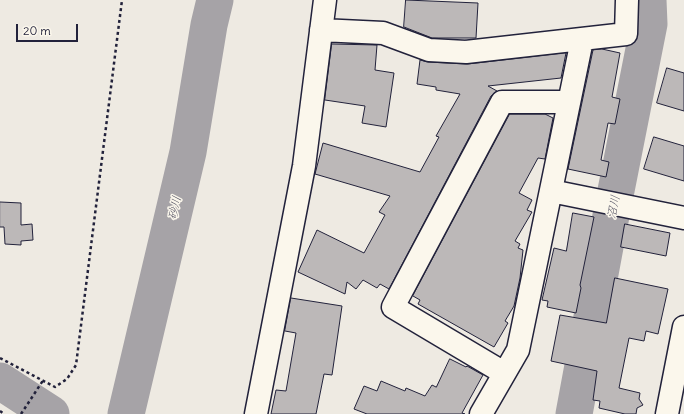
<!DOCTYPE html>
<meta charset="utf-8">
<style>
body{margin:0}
#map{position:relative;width:684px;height:414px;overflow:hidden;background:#eeeae2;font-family:Delius,sans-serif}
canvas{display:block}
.scale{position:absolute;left:16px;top:24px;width:62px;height:18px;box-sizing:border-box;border:2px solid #22223b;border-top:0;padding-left:5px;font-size:12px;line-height:14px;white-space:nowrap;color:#22223b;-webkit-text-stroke:3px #fbf7ec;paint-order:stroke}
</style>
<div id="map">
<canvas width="684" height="414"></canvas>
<div class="scale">20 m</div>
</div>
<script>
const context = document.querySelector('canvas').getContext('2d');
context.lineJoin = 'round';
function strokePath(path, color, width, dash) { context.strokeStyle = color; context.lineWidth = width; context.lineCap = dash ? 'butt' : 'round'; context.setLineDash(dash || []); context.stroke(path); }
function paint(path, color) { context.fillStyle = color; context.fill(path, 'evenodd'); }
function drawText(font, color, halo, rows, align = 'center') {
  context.font = font + ' Delius,"Klee One",sans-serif'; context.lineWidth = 3; context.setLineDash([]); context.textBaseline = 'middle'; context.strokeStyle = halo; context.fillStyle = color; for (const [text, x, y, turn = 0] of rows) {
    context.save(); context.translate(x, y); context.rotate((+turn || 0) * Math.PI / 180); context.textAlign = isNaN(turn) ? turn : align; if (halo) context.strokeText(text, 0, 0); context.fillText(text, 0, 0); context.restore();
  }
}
strokePath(new Path2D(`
 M 0,381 L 51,414
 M 126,414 L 188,152 L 209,25 L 215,0
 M 574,414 L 607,236 L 649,24 L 648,0`), '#a6a3a7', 37);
const building = new Path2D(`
 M 406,0 L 478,3 L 476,38 L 432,38 L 404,27 Z
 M 332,44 L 377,45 L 375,70 L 394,73 L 386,127 L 362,123 L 365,106 L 325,100 Z
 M 602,49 L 620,53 L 612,97 L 620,99 L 615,124 L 608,123 L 601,160 L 609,162 L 606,177 L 568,169 L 593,50 Z
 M 566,53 L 561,78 L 488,86 L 497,91 L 491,96 L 389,289 L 380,284 L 377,288 L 363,280 L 356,289 L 347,282 L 345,294 L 298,272 L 317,230 L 364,253 L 385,215 L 379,212 L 390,196 L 315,174 L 323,143 L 420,172 L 439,137 L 436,136 L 460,94 L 436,90 L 436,87 L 417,84 L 420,60 L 428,62 L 467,64 Z
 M 667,68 L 684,73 L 684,111 L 657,103 Z
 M 510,114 L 545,114 L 553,118 L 545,159 L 538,158 L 519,193 L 532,200 L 527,210 L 532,212 L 515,241 L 520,244 L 518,248 L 523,250 L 520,278 L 514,306 L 505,321 L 508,323 L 494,347 L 418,304 L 420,300 L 413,296 Z
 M 654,137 L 684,146 L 684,181 L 644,169 Z
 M 0,202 L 21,203 L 21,225 L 32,224 L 33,240 L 21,241 L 21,245 L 5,244 L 4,227 L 0,227 Z
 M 573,213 L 594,217 L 580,285 L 581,288 L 576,313 L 547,307 L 548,301 L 542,300 L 554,248 L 566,251 Z
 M 625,224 L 670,233 L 666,256 L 621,247 Z
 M 615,278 L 668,289 L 658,334 L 646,331 L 644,341 L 629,338 L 619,388 L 640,393 L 639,399 L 643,405 L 637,408 L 636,414 L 625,414 L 599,408 L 600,401 L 593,400 L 597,371 L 551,361 L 560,315 L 606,323 Z
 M 291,298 L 342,306 L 332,375 L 324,374 L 316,414 L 271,414 L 276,390 L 286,391 L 296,333 L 285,331 Z
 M 450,359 L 466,367 L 467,366 L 483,375 L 462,413 L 465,414 L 367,414 L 354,409 L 364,386 L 377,391 L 381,381 L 405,391 L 406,388 L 425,396 L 432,385 L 436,387 Z`);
paint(building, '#bcb8b8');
strokePath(building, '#22223b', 1);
const minor = new Path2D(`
 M 321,30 L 383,33 L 429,50 L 466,52 L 626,34 L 627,0
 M 551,191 L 684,218
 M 504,373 L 393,307 L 502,102 L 569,102
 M 256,414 L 304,166 L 325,0
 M 481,414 L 518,350 L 582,40`);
const primary = new Path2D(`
 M 667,414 L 684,327`);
strokePath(minor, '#22223b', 25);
strokePath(primary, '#22223b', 25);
strokePath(new Path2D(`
 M 0,358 L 55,387 L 67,379 L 76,365 L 122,0
 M 0,411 L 4,414
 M 21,414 L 44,379`), '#22223b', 2.5, [3, 3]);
strokePath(minor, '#fbf7ec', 22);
strokePath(primary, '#fbf7ec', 22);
drawText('italic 12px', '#575666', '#fbf7ec', [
 ["沼川",614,207,-79],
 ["砂川",175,208,-77]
]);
</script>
